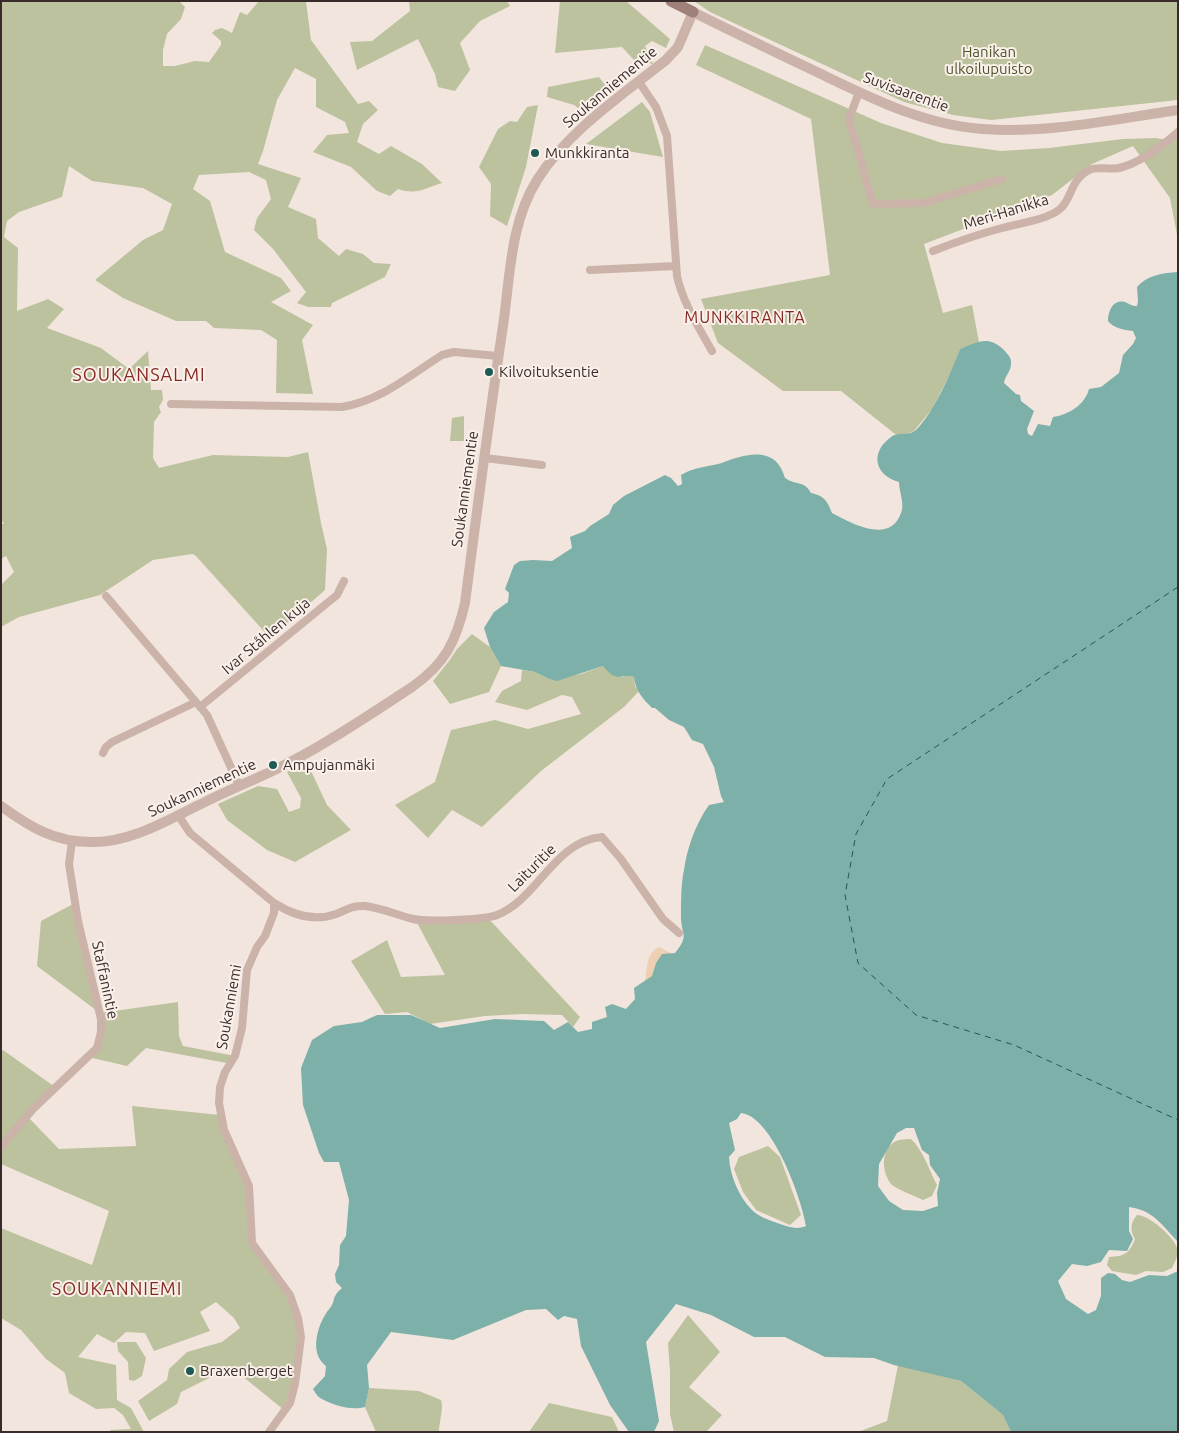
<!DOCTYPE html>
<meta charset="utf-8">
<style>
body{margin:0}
#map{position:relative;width:1179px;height:1433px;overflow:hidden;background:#f2e5de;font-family:Ubuntu,sans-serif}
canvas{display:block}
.frame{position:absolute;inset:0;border:2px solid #382b29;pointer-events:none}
</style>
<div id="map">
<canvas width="1179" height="1433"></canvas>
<div class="frame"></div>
</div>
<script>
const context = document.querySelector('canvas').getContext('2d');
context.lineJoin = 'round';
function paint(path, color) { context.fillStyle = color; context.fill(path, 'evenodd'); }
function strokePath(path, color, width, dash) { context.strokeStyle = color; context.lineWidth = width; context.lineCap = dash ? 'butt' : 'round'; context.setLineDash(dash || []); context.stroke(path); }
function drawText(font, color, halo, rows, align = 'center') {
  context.font = font + ' Ubuntu,sans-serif'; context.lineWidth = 4; context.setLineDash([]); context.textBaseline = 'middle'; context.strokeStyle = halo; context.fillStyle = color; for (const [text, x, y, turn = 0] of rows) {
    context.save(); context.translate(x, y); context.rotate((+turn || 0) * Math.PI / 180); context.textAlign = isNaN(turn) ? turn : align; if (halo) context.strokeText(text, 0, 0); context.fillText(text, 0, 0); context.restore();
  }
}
paint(new Path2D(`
 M 1,1 L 179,1 L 185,7 L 181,19 L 167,34 L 163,50 L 163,66 L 175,66 L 195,61 L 209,62 L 221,45 L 221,41 L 212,33 L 215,30 L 222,28 L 232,33 L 240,12 L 247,15 L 259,1 L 306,1 L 311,40 L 358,104 L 369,101 L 378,110 L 363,124 L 357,142 L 379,154 L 391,146 L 422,164 L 442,183 C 423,189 417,195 398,189 L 390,196 L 377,191 L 351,167 L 313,152 L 327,135 L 349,133 L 345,122 L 316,107 L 316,79 L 295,68 L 277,100 L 263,151 L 258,164 L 301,178 L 288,207 L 316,219 L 318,238 L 339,256 L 346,249 L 363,254 L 374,263 L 391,264 L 385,277 L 332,303 L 331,307 L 308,307 L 297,303 L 306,292 L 273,249 L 254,230 L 257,218 L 271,199 L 266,180 L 249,172 L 199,175 L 193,189 L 210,201 L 225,252 L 281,278 L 291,291 L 271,302 L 313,325 L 302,340 L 313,394 L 276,393 L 277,340 L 261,330 L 214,328 L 206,321 L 176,321 L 123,298 L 95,280 L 143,240 L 163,230 L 172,204 L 143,188 L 92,181 L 69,166 L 62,197 L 19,212 L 7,221 L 4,237 L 18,248 L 17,311 L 48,299 L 64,309 L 47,328 L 101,348 L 129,369 L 148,351 L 151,390 L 162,390 L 163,400 L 159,407 L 161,412 L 154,422 L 153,458 L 159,468 L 213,455 L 288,457 L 308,452 L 321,523 L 327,549 L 325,590 L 270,638 L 195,555 L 192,554 L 153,560 L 100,595 L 19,617 L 1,627 L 1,585 L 14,572 L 6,556 L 1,559 L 1,525 L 4,523 L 1,521 Z
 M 409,1 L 507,1 L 510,6 L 480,21 L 460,43 L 470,70 L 455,91 L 438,87 L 435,74 L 418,39 L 357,70 L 350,42 L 372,41 L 410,11 Z
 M 560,1 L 626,1 L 670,39 L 666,48 L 652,41 L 645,46 L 653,64 L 634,60 L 622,47 L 555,53 Z
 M 694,1 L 1178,1 L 1178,100 L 991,120 L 953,115 L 904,102 L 710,12 Z
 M 705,45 L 881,123 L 942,143 L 1001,151 L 1049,148 L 1123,139 L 1156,138 L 1173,141 L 1178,137 L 1178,240 L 1170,198 L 1133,146 L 1092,164 L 1052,195 L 924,244 L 943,313 L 972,305 L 979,342 L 960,349 L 954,366 L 932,409 L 914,431 L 905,435 L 895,434 L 841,391 L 783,391 L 718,343 L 701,299 L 830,275 L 811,119 L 696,65 Z
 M 599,77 L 611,93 L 586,114 L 574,105 L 547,97 L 548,87 Z
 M 642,102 L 650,112 L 663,157 L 586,144 Z
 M 538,105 L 526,167 L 507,226 L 490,216 L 491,184 L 479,167 L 498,129 L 510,121 L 517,122 L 527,107 Z
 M 464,416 L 464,441 L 450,441 L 452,418 Z
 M 472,634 L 490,647 L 501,666 L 489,692 L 450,704 L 433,681 L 449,661 L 457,649 Z
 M 603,666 L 622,677 L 629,675 L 634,677 L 635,686 L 639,691 L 624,707 L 541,771 L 482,827 L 452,810 L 428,838 L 395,805 L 435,782 L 451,730 L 495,720 L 528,729 L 581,714 L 572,697 L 562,695 L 527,710 L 495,702 L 502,691 L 521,681 L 522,670 L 535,672 L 547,678 L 581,674 Z
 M 300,765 L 312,773 L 327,805 L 351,830 L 295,862 L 267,850 L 227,820 L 218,804 L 258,786 L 277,789 L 289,812 L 300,808 L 301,798 L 287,772 Z
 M 75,903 L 100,1013 L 178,1002 L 179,1036 L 183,1046 L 235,1056 L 232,1064 L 146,1048 L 127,1066 L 88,1057 L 97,1048 L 100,1013 L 37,966 L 41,921 Z
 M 487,917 L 580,1017 L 573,1027 L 562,1015 L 522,1014 L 485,1016 L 430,1024 L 407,1012 L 385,1014 L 351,961 L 387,940 L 401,977 L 445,975 L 415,919 Z
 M 3,1050 L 55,1087 L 27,1116 L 59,1149 L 136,1146 L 132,1106 L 220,1115 L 244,1173 L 252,1243 L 290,1295 L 298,1318 L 298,1360 L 284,1410 L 231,1367 L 181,1392 L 177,1404 L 149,1421 L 138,1401 L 167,1380 L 169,1369 L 187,1352 L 222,1342 L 240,1328 L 234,1318 L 216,1302 L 200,1312 L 210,1331 L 154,1351 L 145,1333 L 126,1332 L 114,1343 L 97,1334 L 78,1357 L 116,1365 L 117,1400 L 131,1408 L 144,1432 L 111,1432 L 110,1430 L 131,1429 L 123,1415 L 114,1408 L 96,1409 L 69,1393 L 65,1373 L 46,1359 L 21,1330 L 1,1318 L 1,1228 L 92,1265 L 109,1211 L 1,1164 L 1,1147 L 5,1141 L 1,1139 L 1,1052 Z
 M 911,1139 C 923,1150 929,1170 937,1185 L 932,1196 L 923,1200 C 915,1196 896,1189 891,1184 C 881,1171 880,1146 899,1140 C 903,1139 908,1139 911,1139 Z
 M 768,1146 L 780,1157 L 801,1215 L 790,1225 L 756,1210 L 743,1192 L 734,1169 L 739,1157 Z
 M 1137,1215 C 1149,1215 1174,1237 1177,1248 C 1179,1256 1175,1261 1172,1268 L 1163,1272 L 1146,1271 L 1136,1275 L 1112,1271 L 1107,1265 L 1109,1257 C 1125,1256 1129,1254 1135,1239 C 1130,1231 1130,1223 1137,1215 Z
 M 688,1315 L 720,1352 L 689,1387 L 722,1415 L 707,1431 L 708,1432 L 674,1432 L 670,1414 L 670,1372 L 668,1343 Z
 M 117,1342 L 136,1342 L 146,1358 L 142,1376 L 134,1381 L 129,1380 L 128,1362 L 118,1351 Z
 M 898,1365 L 961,1381 L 1003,1415 L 1011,1432 L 858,1432 L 887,1421 Z
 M 369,1388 L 419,1391 L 441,1400 C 444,1409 439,1421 439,1432 L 376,1432 L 365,1407 Z
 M 549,1403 L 612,1417 L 619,1432 L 529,1432 Z`), '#bcc29d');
paint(new Path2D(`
 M 659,947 L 671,953 L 656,963 L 653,976 L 645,982 C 647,969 646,953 659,947 Z`), '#edd0b4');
paint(new Path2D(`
 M 1178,272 L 1178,1242 C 1162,1225 1153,1210 1129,1207 L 1129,1231 L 1133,1239 L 1127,1251 L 1109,1250 L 1101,1262 L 1087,1266 L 1072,1264 L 1058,1281 L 1066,1299 L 1088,1314 L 1096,1310 L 1101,1296 L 1101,1278 L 1108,1273 L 1115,1274 L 1122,1280 L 1130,1282 L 1149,1275 L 1167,1276 L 1178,1271 L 1178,1432 L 1011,1432 L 1003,1415 L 961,1381 L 894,1365 L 874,1358 L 825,1357 L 785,1337 L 754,1337 L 711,1315 L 676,1304 L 646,1342 L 659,1421 L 654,1432 L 629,1432 L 610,1405 L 581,1346 L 577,1319 L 564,1316 L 558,1320 L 546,1309 L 526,1310 L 453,1340 L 391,1332 L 367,1365 L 369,1388 L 365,1407 C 351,1411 333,1405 320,1398 C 317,1396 315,1392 313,1389 L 325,1376 L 326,1366 C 308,1353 318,1322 330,1308 C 336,1301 331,1297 342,1288 L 336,1282 L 335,1274 L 339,1265 L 340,1245 L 346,1236 L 349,1200 L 339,1162 L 324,1162 L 319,1153 L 303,1105 L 301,1068 L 312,1040 L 334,1026 L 362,1022 L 377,1015 L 411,1015 L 440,1028 L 495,1019 L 544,1021 L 554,1030 L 568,1022 L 578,1032 L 592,1029 L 592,1022 L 607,1017 L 605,1007 L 612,1004 L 626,1009 L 635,999 L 634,988 L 652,976 L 656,963 L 662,954 L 675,953 C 690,935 681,935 681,917 C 681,903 681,883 684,870 C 687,848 696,823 709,805 L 724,802 L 721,796 L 714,767 L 703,744 L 692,740 L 684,727 L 669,720 L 655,708 L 652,708 C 643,699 635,690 634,677 C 627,674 619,679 612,675 C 609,673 605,668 603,666 L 557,681 L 547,678 L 535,672 L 501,666 L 490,647 L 484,628 L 494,612 L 508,602 L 509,593 L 505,589 L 514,565 L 520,561 L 533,560 L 552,561 L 572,548 L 570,537 L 585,531 L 590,526 L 609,514 L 613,505 L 624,496 L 665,475 L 671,478 L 678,486 L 682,484 L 681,475 C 692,468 705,467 718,464 C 724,463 730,459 736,458 C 759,451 778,453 785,478 C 797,486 804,480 811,493 C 824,496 827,500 832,513 C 851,523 890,545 901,513 C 905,504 899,492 899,482 C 874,475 870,452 891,437 C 898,431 908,437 916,430 C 934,412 951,373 960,349 C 978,342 988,335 1004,350 C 1008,355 1012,358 1011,364 C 1011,371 1005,376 1004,383 L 1016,394 L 1020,395 L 1021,401 L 1034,411 L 1027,429 L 1028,434 L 1032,436 L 1038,424 L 1050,426 L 1053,417 C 1068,415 1085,405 1089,389 L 1101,387 L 1119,373 L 1123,355 L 1133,344 L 1136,338 L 1133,331 C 1123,330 1114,328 1108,321 C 1108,311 1113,299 1125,302 C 1130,304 1131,306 1137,306 L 1138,301 L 1137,287 C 1147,275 1163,273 1178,272 ZM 741,1113 C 772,1116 802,1199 806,1226 C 796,1230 790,1227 780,1224 C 771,1221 759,1217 752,1210 C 739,1197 730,1176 729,1157 L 735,1150 L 729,1123 L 737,1119 ZM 906,1128 L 914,1128 L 922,1150 L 929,1155 L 930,1165 L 940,1179 L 937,1193 L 938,1206 L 923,1211 L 903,1210 L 889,1201 L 878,1186 L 879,1164 L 897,1133 Z`), '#7cb0a9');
strokePath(new Path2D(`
 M 1178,587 L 887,779 L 856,834 L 845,895 L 858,963 L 916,1015 L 1014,1045 L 1178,1120`), '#1e5a54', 1, [6, 5]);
strokePath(new Path2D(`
 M 639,82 L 656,107 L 667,136 L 677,276 C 683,303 698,326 712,351
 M 859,92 L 849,119 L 873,204 L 923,203 L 1002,179
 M 933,251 C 956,242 979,234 1002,228 C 1019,223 1047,220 1060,209 C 1073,198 1069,181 1089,170 C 1098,166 1109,170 1119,168 C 1140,163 1162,146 1178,132
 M 590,270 L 676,266
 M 171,404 L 342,407 C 382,400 409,376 442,355 L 454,352 L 498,356
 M 485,458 L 542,465
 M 106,596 L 207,715 L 239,785
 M 200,707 L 337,595 L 344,581
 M 103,753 L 106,747 L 112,742 L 196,702
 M 178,815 L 190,833 L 274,903 L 274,913 L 265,936 L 257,947 L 247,970 L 242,1028 L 235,1056 L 225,1072 L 220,1087 L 219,1103 L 224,1130 L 249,1186 L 252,1243 L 290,1295 L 298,1318 L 301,1337 L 295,1384 L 290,1403 L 269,1432
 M 274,903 C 293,915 314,922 336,914 C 346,910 354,905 365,906 C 382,908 397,915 413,919 C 426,922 485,920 497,915 C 538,899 554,841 602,837 L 621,859 L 663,919 L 679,933
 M 1,1147 L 34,1108 L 97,1048 L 101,1032 L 101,1019 L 78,921 L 69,864 L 72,841`), '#cbb3a9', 8);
strokePath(new Path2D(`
 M 1,806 C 30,827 54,842 91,842 C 132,843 171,818 207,801 C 237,786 267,775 296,759 C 336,738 374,712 412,687 C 445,664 456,642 465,603 C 477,511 489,418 503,326 C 510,278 510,223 537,180 C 568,131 622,95 666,60 L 678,47 L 693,12 C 735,33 777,53 819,73 C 871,98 924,125 983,129 C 1048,134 1114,119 1178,110`), '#cbb3a9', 10);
strokePath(new Path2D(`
 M 671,1 L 693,12`), '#9f817a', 11);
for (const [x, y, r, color] of [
 [535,153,5,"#1e5a54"],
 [489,372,5,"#1e5a54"],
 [273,765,5,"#1e5a54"],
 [190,1371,5,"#1e5a54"]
]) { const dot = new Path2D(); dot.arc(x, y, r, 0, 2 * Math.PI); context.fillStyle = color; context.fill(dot); strokePath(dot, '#faf0ea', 2); }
drawText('15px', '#4e562d', '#faf0ea', [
 ["Hanikan",989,52],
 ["ulkoilupuisto",989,69]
]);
drawText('15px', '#382b29', '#faf0ea', [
 ["Soukanniementie",610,87,-40],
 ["Suvisaarentie",906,92,20],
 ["Meri-Hanikka",1006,212,-17],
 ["Soukanniementie",465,489,-82],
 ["Ivar Ståhlen kuja",266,636,-40],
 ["Soukanniementie",202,788,-25],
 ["Laituritie",532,868,-45],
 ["Staffanintie",105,980,78],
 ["Soukanniemi",229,1007,-80]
]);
drawText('15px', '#382b29', '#faf0ea', [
 ["Munkkiranta",545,153],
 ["Kilvoituksentie",499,372],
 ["Ampujanmäki",283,765],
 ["Braxenberget",200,1371]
], 'left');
context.letterSpacing = '1px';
drawText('16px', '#872922', '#faf0ea', [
 ["MUNKKIRANTA",745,318]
]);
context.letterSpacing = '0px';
context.letterSpacing = '1px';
drawText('18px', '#872922', '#faf0ea', [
 ["SOUKANSALMI",139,375],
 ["SOUKANNIEMI",117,1289]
]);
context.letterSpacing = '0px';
</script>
